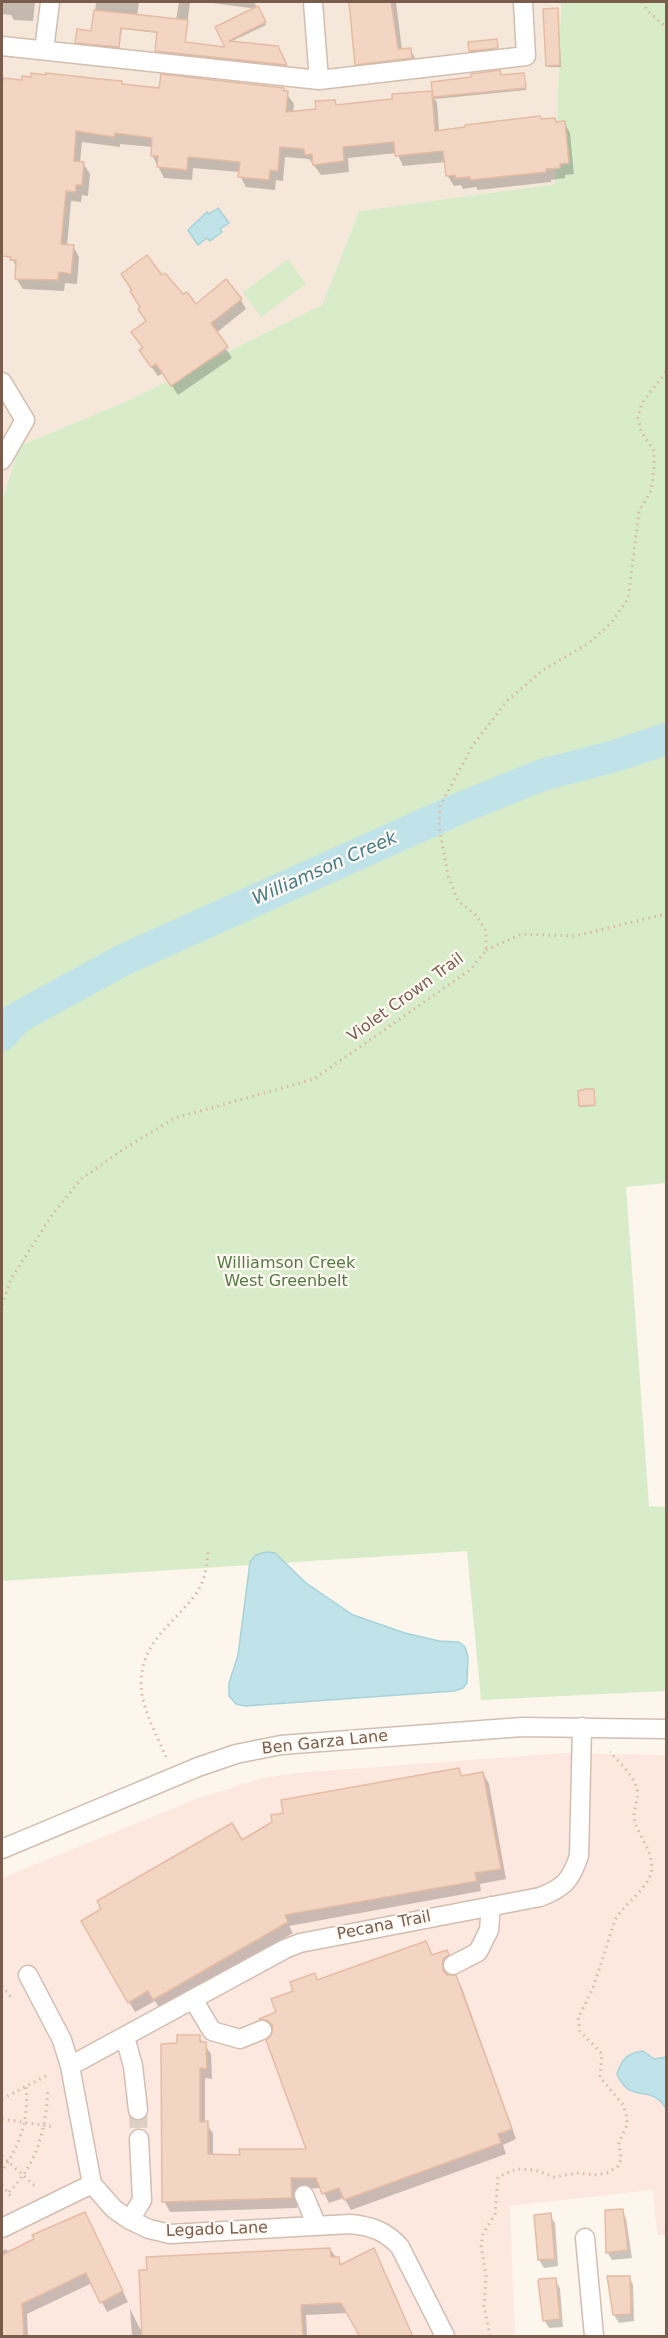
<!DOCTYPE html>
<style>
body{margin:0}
#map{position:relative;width:668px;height:2338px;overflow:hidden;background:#fdf6ec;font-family:"DejaVu Sans",sans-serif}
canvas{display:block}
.frame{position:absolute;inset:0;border:3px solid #7a5c4d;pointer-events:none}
</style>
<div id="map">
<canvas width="668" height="2338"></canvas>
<div class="frame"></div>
</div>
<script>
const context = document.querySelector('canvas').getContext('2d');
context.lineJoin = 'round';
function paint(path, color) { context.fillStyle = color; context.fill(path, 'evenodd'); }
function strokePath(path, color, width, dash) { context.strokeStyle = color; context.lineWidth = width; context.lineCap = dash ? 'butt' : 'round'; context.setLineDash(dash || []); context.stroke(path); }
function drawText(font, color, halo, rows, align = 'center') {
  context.font = font + ' "DejaVu Sans",sans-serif'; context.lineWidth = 4.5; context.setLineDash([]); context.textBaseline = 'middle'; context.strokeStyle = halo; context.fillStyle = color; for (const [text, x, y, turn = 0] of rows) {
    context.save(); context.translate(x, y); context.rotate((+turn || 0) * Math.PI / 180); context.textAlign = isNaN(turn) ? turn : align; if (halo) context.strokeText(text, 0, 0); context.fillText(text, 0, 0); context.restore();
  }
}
paint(new Path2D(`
 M 2,2 L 561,2 L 555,184 L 359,211 L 322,305 L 125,402 L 19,446 L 2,501 Z`), '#f5e8da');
paint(new Path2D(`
 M 563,1753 L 666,1755 L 666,2234 L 657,2235 L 653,2190 L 510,2206 L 515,2336 L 2,2336 L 2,1878 L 196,1799 L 263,1778 L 296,1773 Z`), '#fde8e0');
paint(new Path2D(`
 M 561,2 L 666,2 L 666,1183 L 626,1187 L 649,1506 L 666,1507 L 666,1691 L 481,1700 L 467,1551 L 2,1581 L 2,501 L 19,446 L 125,402 L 322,305 L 359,211 L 555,184 Z
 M 288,259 L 306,284 L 261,317 L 243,292 Z`), '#d8ecc9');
const water = new Path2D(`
 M 218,208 L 229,223 L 220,229 L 222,232 L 210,241 L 207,238 L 198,245 L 188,230 L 207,212 L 209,214 Z
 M 267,1552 L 275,1553 L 306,1583 L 353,1615 L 405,1633 L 439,1641 L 459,1642 L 465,1647 L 468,1657 L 467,1683 L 463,1688 L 454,1691 L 245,1706 L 236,1704 L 229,1696 L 229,1683 L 238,1655 L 250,1562 L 256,1555 Z
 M 643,2051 L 654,2059 L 666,2057 L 666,2108 C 649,2082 631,2106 617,2074 C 622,2059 627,2053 643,2051 Z`);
paint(water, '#bfe3e8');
strokePath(water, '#a5d3da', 1.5);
paint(new Path2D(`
 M 2,2 L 42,2 L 35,2 L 33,21 L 14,20 L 11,15 L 2,14 Z
 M 96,2 L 139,2 L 137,16 L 176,20 L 179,2 L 190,2 L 185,44 L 228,49 L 217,28 L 258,9 L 266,25 L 230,42 L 277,48 L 286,66 L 157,53 L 158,33 L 122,29 L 119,49 L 78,44 L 77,42 L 93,33 Z
 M 204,2 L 254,2 L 258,9 Z
 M 350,2 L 396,2 L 402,50 L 410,49 L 416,60 L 363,75 L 356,64 Z
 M 558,12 L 561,67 L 548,67 L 547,65 Z
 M 497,42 L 498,50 L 471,53 L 470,51 Z
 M 523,75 L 526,90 L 435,99 L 433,84 Z
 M 4,79 L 123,86 L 161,90 L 283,89 L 294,104 L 293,113 L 318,111 L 335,102 L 337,106 L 373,103 L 431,92 L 437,103 L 439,132 L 541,121 L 564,122 L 570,133 L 574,174 L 565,175 L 565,178 L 551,180 L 551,182 L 478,190 L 476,187 L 463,189 L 461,185 L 454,186 L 447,175 L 446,162 L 403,166 L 397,153 L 348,158 L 349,172 L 321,175 L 309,159 L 285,157 L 283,181 L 276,180 L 275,190 L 246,187 L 240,176 L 240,172 L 193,168 L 192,180 L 164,178 L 152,155 L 153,147 L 120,144 L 120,147 L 82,142 L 80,163 L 83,163 L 90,174 L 88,196 L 82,195 L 81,202 L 71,201 L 67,246 L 73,246 L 79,257 L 77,284 L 65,283 L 64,291 L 23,289 L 16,278 L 17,268 L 12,259 L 9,242 L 2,241 L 2,100 Z
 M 161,278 L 195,306 L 241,300 L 246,309 L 216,333 L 232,358 L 178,395 L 163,373 L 158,376 L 147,361 L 144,349 L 147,322 Z
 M 593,1091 L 595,1106 L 581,1107 L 580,1105 Z
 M 459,1770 L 463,1777 L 483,1773 L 489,1784 L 506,1879 L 480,1884 L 481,1891 L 289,1926 L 293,1933 L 160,2009 L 155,2001 L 135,2012 L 83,1921 L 241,1842 Z
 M 426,1942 L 433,1956 L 446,1951 L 452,1962 L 448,1976 L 455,1977 L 462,1988 L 516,2139 L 503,2145 L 506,2154 L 351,2210 L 344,2198 L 329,2203 L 321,2188 L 297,2189 L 297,2208 L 170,2212 L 164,2201 L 179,2045 L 199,2037 L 211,2054 L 212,2079 L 205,2078 L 205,2123 L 213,2133 L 213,2156 L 242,2157 L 308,2150 L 273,2037 L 274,2030 L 266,2029 L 261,2020 L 278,2013 L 295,1992 L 314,1975 L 318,1982 Z
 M 622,2211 L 626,2218 L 632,2258 L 612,2260 L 607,2252 Z
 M 550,2215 L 555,2223 L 558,2266 L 544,2268 L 539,2260 L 536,2216 Z
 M 90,2224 L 128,2302 L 107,2312 L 92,2283 L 27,2314 L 28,2336 L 2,2336 L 2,2251 L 6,2249 L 9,2253 Z
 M 330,2249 L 342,2265 L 374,2250 L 400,2305 L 348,2313 L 306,2315 L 307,2336 L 132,2336 L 130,2309 L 143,2334 Z
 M 629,2277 L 633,2285 L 634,2321 L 619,2323 L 614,2315 L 609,2278 Z
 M 555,2280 L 560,2288 L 563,2327 L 549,2328 L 544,2320 Z`), '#0003');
strokePath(new Path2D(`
 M 2,1035 L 17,1018 L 123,960 L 458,809 L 542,775 L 615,756 L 666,739`), '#bfe3e8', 32);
const building = new Path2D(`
 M 349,2 L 391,2 L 398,49 L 411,48 L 412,58 L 355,65 Z
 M 258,6 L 266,22 L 229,41 L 278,46 L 287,65 L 155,51 L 157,32 L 121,28 L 119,47 L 75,43 L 77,29 L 91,31 L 94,10 L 188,20 L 185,42 L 225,47 L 215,27 Z
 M 558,8 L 560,65 L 546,66 L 543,9 Z
 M 497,39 L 498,48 L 469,51 L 468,42 Z
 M 500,70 L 501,75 L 524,73 L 526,88 L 433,97 L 431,82 L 471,77 L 471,74 Z
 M 31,73 L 46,75 L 46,73 L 100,79 L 122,81 L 122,84 L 159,88 L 161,74 L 284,88 L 284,91 L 288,91 L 286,112 L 316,109 L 315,101 L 335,100 L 336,105 L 373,101 L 392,99 L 392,94 L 432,91 L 435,131 L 465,127 L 465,125 L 540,116 L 541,119 L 555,118 L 556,122 L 565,121 L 569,163 L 560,164 L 560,168 L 546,169 L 546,172 L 470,180 L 470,177 L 455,178 L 455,175 L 446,176 L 443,151 L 395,156 L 394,142 L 343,147 L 344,161 L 313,165 L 312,154 L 305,155 L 304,149 L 280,147 L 278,171 L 270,170 L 269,180 L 238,177 L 240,162 L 188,157 L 187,170 L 157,167 L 158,156 L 151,156 L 152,138 L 115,133 L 114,137 L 76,131 L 74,161 L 84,162 L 82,185 L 76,185 L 76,192 L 66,191 L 61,244 L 74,245 L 71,274 L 59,272 L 58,280 L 15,279 L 16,260 L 10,260 L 11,257 L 2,256 L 2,87 L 3,78 L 22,80 L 22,76 L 31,77 Z
 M 147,255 L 162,275 L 165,273 L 183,294 L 187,292 L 196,304 L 226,279 L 242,299 L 211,323 L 228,347 L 171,386 L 156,364 L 151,367 L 139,350 L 143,348 L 131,332 L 146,321 L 138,309 L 140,307 L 130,291 L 132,290 L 121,274 Z
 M 586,1089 L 594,1089 L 595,1105 L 579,1106 L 578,1091 Z
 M 459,1768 L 461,1776 L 483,1772 L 501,1869 L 475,1873 L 477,1881 L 285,1915 L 288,1922 L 153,2000 L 148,1991 L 128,2003 L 81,1921 L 101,1909 L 97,1901 L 232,1823 L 242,1840 L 272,1822 L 271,1815 L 283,1813 L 281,1800 Z
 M 426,1941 L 432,1955 L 447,1950 L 449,1955 L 443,1959 L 443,1970 L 447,1975 L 456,1975 L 512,2129 L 498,2134 L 501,2143 L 344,2200 L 339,2188 L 322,2194 L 316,2178 L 291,2178 L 292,2198 L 162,2202 L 161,2044 L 177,2043 L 177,2035 L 200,2035 L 200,2042 L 206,2042 L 207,2069 L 200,2068 L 200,2122 L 208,2121 L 208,2154 L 240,2155 L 239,2149 L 306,2149 L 266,2040 L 271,2036 L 273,2026 L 268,2021 L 259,2019 L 276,2012 L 271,1999 L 293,1991 L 290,1982 L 315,1973 L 317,1980 Z
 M 623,2209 L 628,2250 L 606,2253 L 605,2210 Z
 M 85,2212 L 123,2291 L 100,2303 L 86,2273 L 22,2304 L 24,2337 L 2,2337 L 2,2255 L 34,2239 L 32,2235 Z
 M 551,2213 L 555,2259 L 538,2260 L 534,2215 Z
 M 330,2248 L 331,2257 L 339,2257 L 340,2265 L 374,2248 L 413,2337 L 360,2337 L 341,2303 L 301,2305 L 303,2337 L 142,2337 L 139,2270 L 147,2270 L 146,2257 Z
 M 607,2276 L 630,2276 L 631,2314 L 613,2315 Z
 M 556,2278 L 560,2319 L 543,2321 L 538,2281 L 539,2279 Z`);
paint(building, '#f3d5c3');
strokePath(building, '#e6bba3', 1.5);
strokePath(new Path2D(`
 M 138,2110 L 139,2139`), '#dcd0c4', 18, [18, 9]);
const minor = new Path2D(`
 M 313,2 L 319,80
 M 2,46 L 319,80 L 526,56 L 523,2
 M 44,50 L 50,2
 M 2,382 L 25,420 L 2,460
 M 2,1849 L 198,1767 L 236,1754 L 281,1745 L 522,1727 L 666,1729
 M 453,1965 L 478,1952 L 489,1930 L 491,1906
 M 28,1975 L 62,2040 L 70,2066 L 92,2184 L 114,2209 L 130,2220 L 149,2229 L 170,2234 L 350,2224 C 371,2226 386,2231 400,2247 L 445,2336
 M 193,1999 L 212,2031 L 240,2039 L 262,2030
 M 125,2037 L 133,2066 L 138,2110
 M 70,2066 L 285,1949 L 300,1943 L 540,1897 C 564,1888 571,1880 579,1856 L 582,1727
 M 304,2195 L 317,2226
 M 130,2220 L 142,2200 L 139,2139
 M 2,2228 L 92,2184
 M 585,2238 L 594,2336`);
strokePath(minor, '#d1beb0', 21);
strokePath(new Path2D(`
 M 642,2 L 648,11 L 666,27
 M 486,950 L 522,934 L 575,936 L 666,914
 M 2,1305 L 11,1279 L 52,1215 L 81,1179 L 125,1148 L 175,1118 L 314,1079 L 470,970 L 486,950 L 486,931 L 476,915 L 458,901 L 448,876 L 439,826 L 440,806 L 473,745 L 507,701 L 543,670 L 589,643 L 611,623 L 628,599 L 639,511 L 651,491 L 654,468 L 654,451 L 641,431 L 638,418 L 642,403 L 666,372
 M 166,1757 C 157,1735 141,1708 141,1683 C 142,1640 173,1625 195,1595 C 205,1582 207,1566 208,1551
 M 2,1986 L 11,1997
 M 2,2099 L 46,2076
 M 2,2119 L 55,2127
 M 2,2156 L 36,2187
 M 4,2168 C 21,2143 29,2117 26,2086
 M 2,2185 L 12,2198
 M 9,2192 C 38,2163 46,2128 48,2088
 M 490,2336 L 484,2306 L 486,2276 L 481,2245 L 483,2234 L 495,2214 L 498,2177 L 516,2169 L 535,2170 L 554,2177 L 577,2173 L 595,2175 L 607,2173 L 618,2166 L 621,2160 L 619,2143 L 627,2125 L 627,2117 L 623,2105 L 600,2077 L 602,2054 L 580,2031 L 578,2018 L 593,1988 L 615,1920 C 624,1904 643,1893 650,1876 C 657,1858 641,1839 635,1823 C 631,1811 641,1798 636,1786 C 631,1773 619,1762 610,1752`), '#d9b8a5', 3, [1.5, 4.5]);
strokePath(minor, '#fff', 18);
drawText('16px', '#7a5c4d', '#fffaf3', [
 ["Violet Crown Trail",406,998,-36],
 ["Ben Garza Lane",325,1743,-6],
 ["Pecana Trail",384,1926,-11],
 ["Legado Lane",217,2230,-2]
]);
drawText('16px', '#537a41', '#fffaf3', [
 ["Williamson Creek",286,1264],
 ["West Greenbelt",286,1282]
]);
drawText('italic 18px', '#437c86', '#fffaf3', [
 ["Williamson Creek",325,869,-24]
]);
</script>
